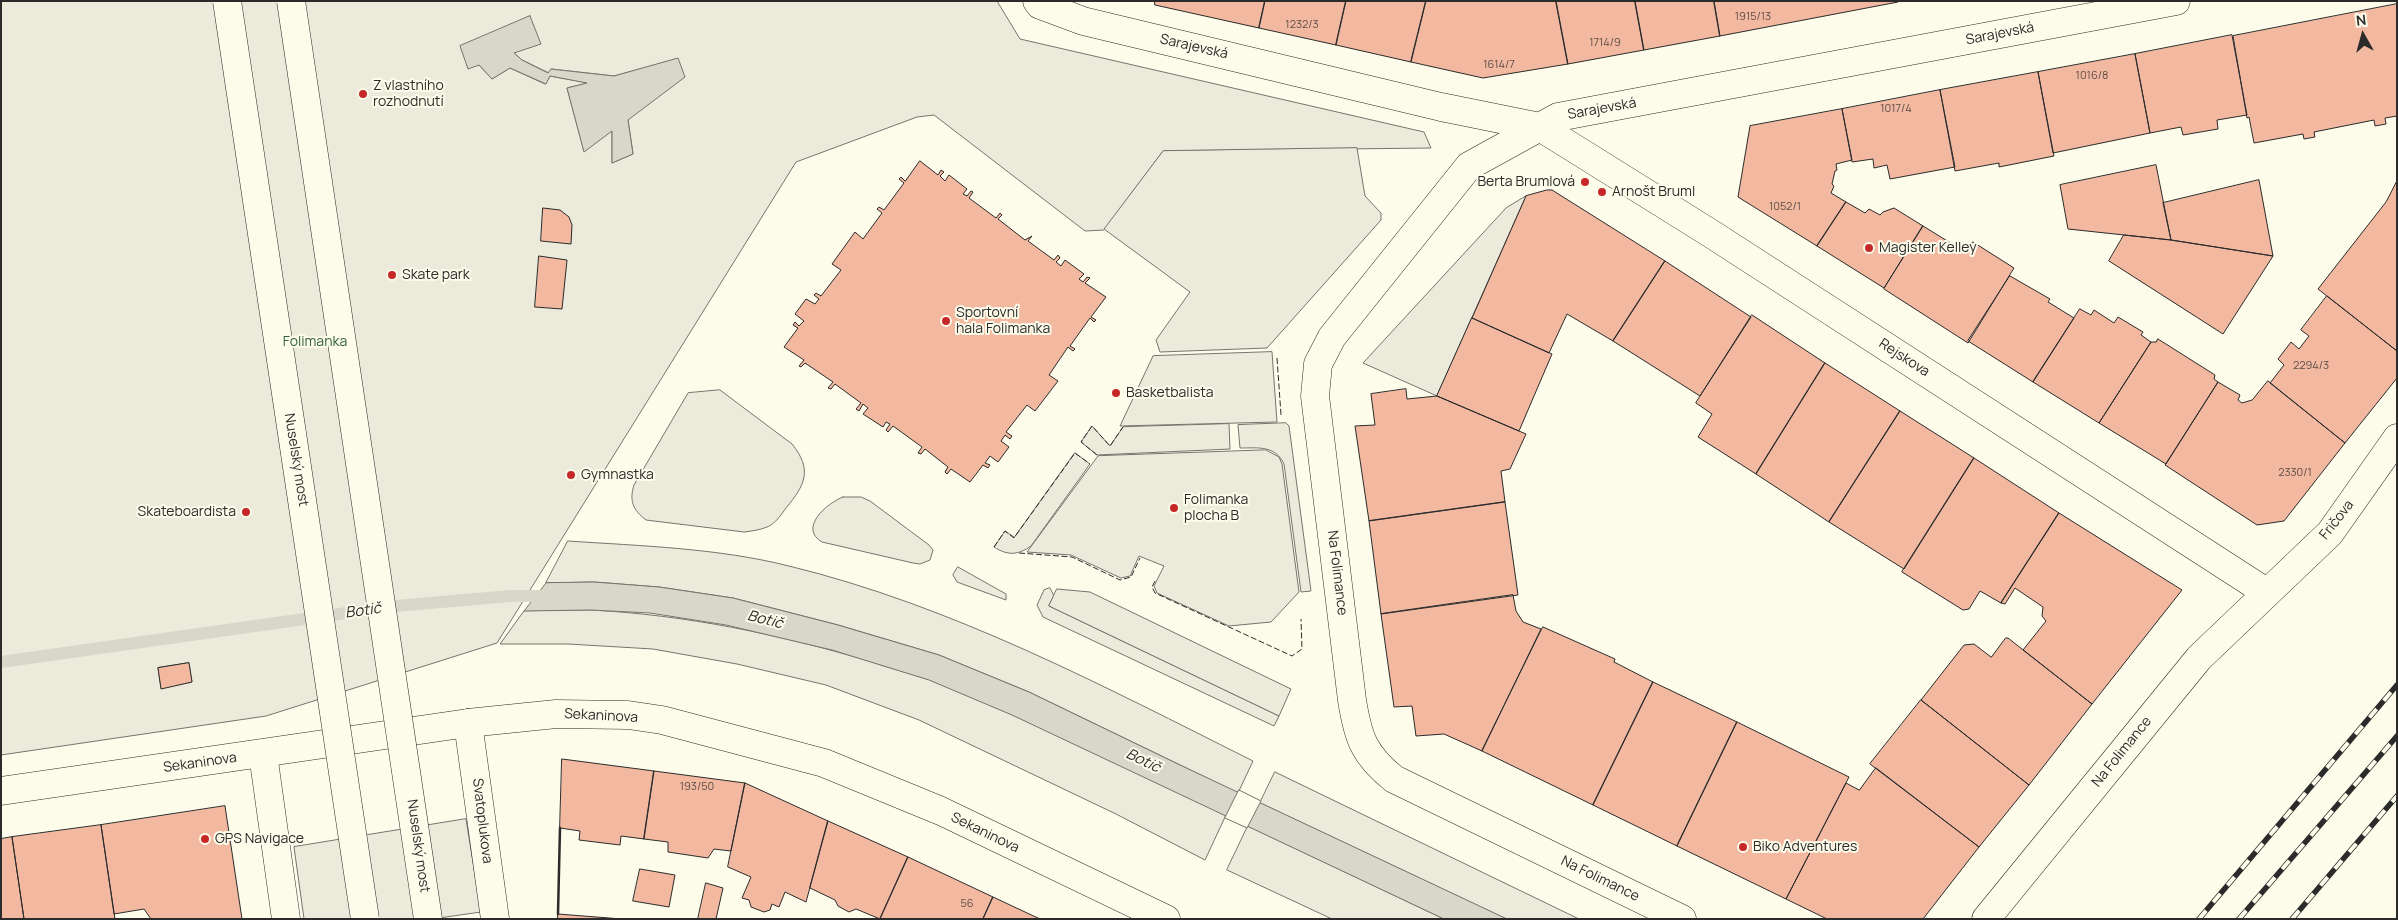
<!DOCTYPE html>
<meta charset="utf-8">
<style>
body{margin:0}
#map{position:relative;width:2398px;height:920px;overflow:hidden;background:#fdfbea;font-family:Manrope,sans-serif}
canvas{display:block}
.frame{position:absolute;inset:0;border:2px solid #2b2b2b;pointer-events:none}
.north{position:absolute;left:2338px;top:10px;width:50px;height:50px;-webkit-text-stroke:4px #fdfbea;paint-order:stroke;rotate:353deg;font-size:14px;font-weight:700;line-height:20px;text-align:center;color:#2b2b2b}
.north::after{content:'';display:block;margin:auto;width:18px;height:22px;background:#2b2b2b;clip-path:polygon(50% 0,100% 100%,50% 72%,0 100%)}
</style>
<div id="map">
<canvas width="2398" height="920"></canvas>
<div class="frame"></div>
<div class="north">N</div>
</div>
<script>
const context = document.querySelector('canvas').getContext('2d');
context.lineJoin = 'round';
function paint(path, color) { context.fillStyle = color; context.fill(path, 'evenodd'); }
function strokePath(path, color, width, dash) { context.strokeStyle = color; context.lineWidth = width; context.lineCap = dash ? 'butt' : 'round'; context.setLineDash(dash || []); context.stroke(path); }
function drawText(font, color, halo, rows, align = 'center') {
  context.font = font + ' Manrope,sans-serif'; context.lineWidth = 4; context.setLineDash([]); context.textBaseline = 'middle'; context.strokeStyle = halo; context.fillStyle = color; for (const [text, x, y, turn = 0] of rows) {
    context.save(); context.translate(x, y); context.rotate((+turn || 0) * Math.PI / 180); context.textAlign = isNaN(turn) ? turn : align; if (halo) context.strokeText(text, 0, 0); context.fillText(text, 0, 0); context.restore();
  }
}
const green = new Path2D(`
 M 1,1 L 997,1 L 1020,39 L 1424,132 L 1431,148 L 1163,151 L 1104,230 L 1085,231 L 934,115 L 917,117 L 796,162 L 497,643 L 266,716 L 1,755 ZM 530,16 L 514,53 L 522,60 L 549,73 L 551,69 L 614,76 L 677,59 L 628,120 L 633,154 L 612,163 L 612,130 L 584,151 L 567,88 L 589,83 L 550,76 L 545,84 L 510,68 L 492,79 L 479,65 ZM 189,663 L 192,682 L 161,688 L 158,668 Z
 M 1526,196 L 1437,396 L 1363,363 L 1506,208 Z
 M 720,390 L 792,444 C 813,470 805,485 786,508 C 781,515 775,524 767,527 C 760,530 752,531 744,532 L 646,520 C 633,510 629,501 634,485 L 688,393 Z
 M 1286,423 L 1289,426 L 1311,591 L 1301,592 L 1284,464 C 1275,445 1258,448 1240,448 L 1238,425 Z
 M 1229,424 L 1230,449 L 1097,455 L 1081,442 L 1092,426 L 1110,446 L 1123,427 Z
 M 1075,453 L 1090,464 L 1031,546 C 1018,555 1008,556 994,547 L 1005,531 L 1014,537 Z
 M 843,497 L 861,497 L 870,501 L 929,545 L 933,550 L 930,560 L 920,564 L 913,563 L 822,542 C 798,528 827,503 843,497 Z
 M 568,541 C 642,546 717,548 789,566 C 953,606 1103,686 1253,761 L 1238,793 L 1029,692 L 939,655 L 838,625 L 733,598 L 659,587 L 594,582 L 546,583 Z
 M 958,567 L 1006,594 L 1006,600 L 957,582 L 953,575 Z
 M 1050,588 L 1054,596 L 1049,606 L 1279,716 L 1274,726 L 1043,617 L 1037,605 L 1044,590 Z
 M 591,610 C 686,615 778,634 869,661 C 889,668 910,673 930,680 C 1031,719 1128,770 1226,815 L 1205,860 L 1116,814 L 919,720 L 826,685 L 737,664 L 653,649 L 568,644 L 500,644 L 524,611 Z
 M 1275,772 L 1579,919 L 1506,919 L 1260,803 Z
 M 1248,826 L 1444,919 L 1332,919 L 1227,870 Z`);
paint(green, '#ecebdb');
strokePath(green, '#74746e', 1);
const parking = new Path2D(`
 M 1357,148 L 1365,196 L 1381,213 L 1381,220 L 1267,348 L 1160,352 L 1156,340 L 1190,292 L 1104,229 L 1163,151 Z
 M 1272,352 L 1277,422 L 1120,426 L 1153,356 Z
 M 1266,450 L 1279,457 L 1282,464 L 1299,592 L 1271,622 L 1229,626 L 1157,593 L 1154,586 L 1164,566 L 1139,556 L 1130,576 L 1121,578 L 1071,555 L 1027,552 L 1098,456 Z
 M 1057,589 L 1090,592 L 1291,689 L 1279,716 L 1049,606 Z
 M 466,819 L 481,912 L 432,919 L 304,919 L 294,847 Z`);
paint(parking, '#eceadb');
strokePath(parking, '#74746e', 1);
const water = new Path2D(`
 M 530,16 L 541,44 L 514,53 L 522,60 L 548,73 L 551,69 L 614,76 L 678,58 L 685,77 L 628,120 L 633,154 L 612,163 L 612,131 L 584,152 L 567,88 L 587,83 L 550,76 L 546,84 L 510,68 L 492,79 L 479,65 L 468,69 L 460,46 Z
 M 594,582 L 659,587 L 733,598 L 838,625 L 939,655 L 1029,692 L 1180,765 L 1507,919 L 1444,919 L 1012,715 L 929,680 L 832,650 L 726,625 L 650,613 L 591,610 L 524,611 L 546,583 Z`);
paint(water, '#d8d7c9');
strokePath(water, '#74746e', 1);
const pier = new Path2D(`
 M 1239,790 L 1261,801 L 1247,828 L 1225,818 Z`);
paint(pier, '#fdfbea');
strokePath(pier, '#74746e', 1);
strokePath(new Path2D(`
 M 1,662 L 396,606 L 510,596 L 552,596`), '#d8d7c9', 12);
const building = new Path2D(`
 M 1155,1 L 1265,1 L 1259,28 L 1155,5 Z
 M 1265,1 L 1346,1 L 1336,45 L 1259,28 Z
 M 1346,1 L 1426,1 L 1411,62 L 1336,45 Z
 M 1426,1 L 1556,1 L 1568,64 L 1483,78 L 1411,62 Z
 M 1556,1 L 1635,1 L 1644,50 L 1568,64 Z
 M 1635,1 L 1714,1 L 1720,36 L 1644,50 Z
 M 1714,1 L 1898,1 L 1898,2 L 1720,36 Z
 M 2397,4 L 2397,116 L 2385,118 L 2386,124 L 2375,126 L 2374,120 L 2314,132 L 2315,137 L 2304,139 L 2303,134 L 2254,143 L 2249,117 L 2247,118 L 2233,36 Z
 M 2232,35 L 2247,115 L 2217,120 L 2218,129 L 2183,135 L 2181,127 L 2150,133 L 2135,54 Z
 M 2135,54 L 2150,133 L 2053,153 L 2038,72 Z
 M 2038,72 L 2054,156 L 1999,167 L 1999,163 L 1955,171 L 1940,90 Z
 M 1940,90 L 1955,167 L 1890,179 L 1887,165 L 1874,168 L 1873,159 L 1852,162 L 1842,109 Z
 M 1842,109 L 1852,160 L 1836,164 L 1837,170 L 1835,171 L 1832,184 L 1834,186 L 1831,193 L 1846,202 L 1817,246 L 1738,197 L 1750,126 Z
 M 920,161 L 938,175 L 941,170 L 944,172 L 940,176 L 945,181 L 949,175 L 967,189 L 963,194 L 967,196 L 971,191 L 973,192 L 969,198 L 996,218 L 1000,213 L 1002,215 L 998,219 L 1025,240 L 1032,236 L 1028,241 L 1054,260 L 1058,255 L 1060,258 L 1056,262 L 1061,266 L 1065,260 L 1084,274 L 1079,279 L 1083,282 L 1087,277 L 1090,278 L 1085,283 L 1106,297 L 1091,317 L 1096,320 L 1094,322 L 1090,318 L 1070,346 L 1075,349 L 1073,351 L 1068,347 L 1049,375 L 1058,381 L 1035,411 L 1027,405 L 1006,432 L 1012,436 L 1010,439 L 1005,435 L 1001,441 L 1009,447 L 998,462 L 990,456 L 985,463 L 990,465 L 988,468 L 983,465 L 970,482 L 951,469 L 947,474 L 945,472 L 948,467 L 925,449 L 921,454 L 918,453 L 922,447 L 893,426 L 888,432 L 886,430 L 890,424 L 886,422 L 883,427 L 863,414 L 868,408 L 863,404 L 859,411 L 856,409 L 861,403 L 835,384 L 831,389 L 828,388 L 833,382 L 805,363 L 801,367 L 799,366 L 804,360 L 784,347 L 798,328 L 793,325 L 795,322 L 799,326 L 804,321 L 795,314 L 806,299 L 815,304 L 819,299 L 814,295 L 816,293 L 821,296 L 841,270 L 832,264 L 855,232 L 863,239 L 882,213 L 877,209 L 879,207 L 884,210 L 904,183 L 899,179 L 901,177 L 905,181 Z
 M 2156,165 L 2171,240 L 2068,229 L 2060,185 Z
 M 2259,180 L 2273,256 L 2171,240 L 2163,203 Z
 M 2397,181 L 2397,351 L 2318,289 L 2386,202 Z
 M 1547,190 L 1552,190 L 1665,261 L 1613,341 L 1567,314 L 1549,353 L 1472,318 L 1526,196 Z
 M 1846,202 L 1865,213 L 1869,209 L 1880,215 L 1883,212 L 1894,208 L 1923,226 L 1884,288 L 1817,246 Z
 M 543,208 L 560,210 L 569,217 L 572,225 L 571,244 L 541,241 Z
 M 1923,226 L 1962,250 L 1967,244 L 1973,242 L 2014,268 L 1968,343 L 1884,289 Z
 M 2124,235 L 2171,240 L 2273,256 L 2223,334 L 2109,261 Z
 M 539,256 L 567,260 L 562,309 L 535,307 Z
 M 1665,261 L 1751,317 L 1700,396 L 1613,341 Z
 M 2010,276 L 2050,299 L 2048,302 L 2074,318 L 2033,382 L 1968,341 Z
 M 2327,296 L 2397,351 L 2397,378 L 2345,443 L 2270,383 L 2284,365 L 2278,359 L 2291,342 L 2299,349 L 2309,336 L 2301,330 Z
 M 2080,309 L 2091,315 L 2094,310 L 2114,323 L 2118,317 L 2143,332 L 2141,335 L 2151,342 L 2099,423 L 2033,382 Z
 M 1752,315 L 1825,363 L 1756,474 L 1698,437 L 1712,414 L 1696,403 Z
 M 1472,318 L 1552,354 L 1519,431 L 1437,396 Z
 M 2158,339 L 2215,375 L 2214,379 L 2218,382 L 2166,464 L 2099,423 L 2151,342 L 2156,342 Z
 M 1825,363 L 1900,411 L 1829,522 L 1756,474 Z
 M 2268,381 L 2345,443 L 2284,521 L 2257,525 L 2165,465 L 2218,382 L 2240,395 L 2238,400 L 2242,403 L 2252,400 Z
 M 1406,389 L 1407,399 L 1437,396 L 1526,434 L 1510,469 L 1501,471 L 1505,502 L 1369,521 L 1355,426 L 1375,425 L 1371,394 Z
 M 1900,411 L 1974,458 L 1904,569 L 1829,522 Z
 M 1974,458 L 2059,513 L 2001,603 L 1980,591 L 1969,609 L 1963,610 L 1902,572 Z
 M 1505,502 L 1518,595 L 1381,614 L 1369,521 Z
 M 2059,513 L 2182,590 L 2092,704 L 2023,650 L 2046,621 L 2042,616 L 2043,607 L 2015,588 L 2005,604 L 2001,603 Z
 M 1513,595 L 1516,611 L 1523,622 L 1541,629 L 1482,751 L 1444,734 L 1416,736 L 1412,706 L 1394,707 L 1381,614 Z
 M 1543,627 L 1615,659 L 1614,662 L 1653,682 L 1593,805 L 1482,751 Z
 M 2006,638 L 2008,638 L 2092,704 L 2029,785 L 1921,700 L 1964,645 L 1974,644 L 1991,657 Z
 M 189,663 L 192,682 L 161,689 L 158,668 Z
 M 1653,682 L 1737,722 L 1677,846 L 1593,805 Z
 M 1921,700 L 2029,785 L 1979,847 L 1870,764 Z
 M 1737,722 L 1849,777 L 1786,899 L 1677,846 Z
 M 562,759 L 654,771 L 644,839 L 621,836 L 620,845 L 579,840 L 580,831 L 560,828 Z
 M 1876,768 L 1979,847 L 1923,919 L 1827,919 L 1786,899 L 1846,783 L 1859,790 Z
 M 654,771 L 745,783 L 731,851 L 714,849 L 708,858 L 668,852 L 668,842 L 644,839 Z
 M 745,783 L 828,821 L 806,902 L 785,892 L 779,907 L 772,904 L 770,910 L 764,912 L 751,907 L 749,900 L 742,898 L 751,877 L 728,867 Z
 M 225,806 L 242,919 L 151,919 L 144,909 L 114,914 L 101,825 Z
 M 828,821 L 908,857 L 880,919 L 856,909 L 849,912 L 838,906 L 835,900 L 810,888 Z
 M 101,825 L 115,919 L 24,919 L 12,837 Z
 M 12,837 L 24,919 L 1,919 L 1,839 Z
 M 908,857 L 993,897 L 983,919 L 880,919 Z
 M 640,869 L 675,875 L 669,907 L 633,901 Z
 M 706,883 L 723,888 L 716,919 L 698,919 Z
 M 993,897 L 1040,919 L 983,919 Z
 M 558,914 L 622,919 L 558,919 Z`);
paint(building, '#f2b8a0');
strokePath(building, '#2b2b2b', 1);
const street = new Path2D(`
 M 1037,1 L 1040,5 L 1083,21 L 1441,107 L 1540,127 L 1710,233 L 2266,592
 M 468,723 L 495,919
 M 263,754 L 286,919
 M 1682,919 L 1394,779 C 1364,755 1358,738 1352,700 L 1315,396 L 1318,364 L 1332,337 L 1469,166 L 1558,117 L 2176,1
 M 1986,919 L 2199,658 L 2330,533 L 2397,438`);
const secondary = new Path2D(`
 M 1,791 L 468,723 L 556,714 L 628,715 L 662,720 L 824,763 L 941,811 L 1166,919`);
strokePath(street, '#2b2b2b', 29);
strokePath(secondary, '#2b2b2b', 29);
strokePath(street, '#fdfbea', 28);
strokePath(secondary, '#fdfbea', 28);
const rail = new Path2D(`
 M 2199,919 L 2397,685
 M 2239,919 L 2397,736
 M 2292,919 L 2397,796`);
strokePath(rail, '#2b2b2b', 5.5);
strokePath(rail, '#fdfbea', 4, [11]);
const secondaryBridge = new Path2D(`
 M 227,1 L 365,919
 M 291,1 L 428,919`);
strokePath(secondaryBridge, '#2b2b2b', 29, []);
strokePath(secondaryBridge, '#fdfbea', 28);
strokePath(new Path2D(`
 M 1277,358 L 1281,415
 M 1097,455 L 1081,442 L 1092,426 L 1110,446 L 1123,427
 M 994,547 L 1005,531 L 1014,538 L 1075,453 L 1090,464
 M 1019,553 L 1072,557 L 1120,580 L 1131,577 L 1140,558
 M 1155,581 L 1152,587 L 1155,593 L 1292,656 L 1302,649 L 1301,619`), '#2b2b2b', 1, [6, 2.5]);
strokePath(new Path2D(`
 M 558,914 L 560,828`), '#2b2b2b', 2.5);
for (const [x, y, r, color] of [
 [363,94,5,"#c62828"],
 [1585,182,5,"#c62828"],
 [1602,192,5,"#c62828"],
 [1869,248,5,"#c62828"],
 [392,275,5,"#c62828"],
 [946,321,5,"#c62828"],
 [1116,393,5,"#c62828"],
 [571,475,5,"#c62828"],
 [1174,508,5,"#c62828"],
 [246,512,5,"#c62828"],
 [205,839,5,"#c62828"],
 [1743,847,5,"#c62828"]
]) { const dot = new Path2D(); dot.arc(x, y, r, 0, 2 * Math.PI); context.fillStyle = color; context.fill(dot); strokePath(dot, '#fdfbea', 2); }
drawText('11px', '#5d4e48', null, [
 ["1915/13",1753,17],
 ["1232/3",1302,25],
 ["1714/9",1605,43],
 ["1614/7",1499,65],
 ["1016/8",2092,76],
 ["1017/4",1896,109],
 ["1052/1",1785,207],
 ["2294/3",2311,366],
 ["2330/1",2295,473],
 ["193/50",697,787],
 ["56",967,904]
]);
drawText('14px', '#2b2b2b', '#fdfbea', [
 ["Sarajevská",2000,34,-11],
 ["Sarajevská",1194,47,13],
 ["Sarajevská",1602,109,-10],
 ["Rejskova",1904,358,33],
 ["Nuselský most",296,460,81],
 ["Fričova",2337,520,-52],
 ["Na Folimance",1337,573,83],
 ["Sekaninova",601,716,3],
 ["Na Folimance",2122,752,-51],
 ["Sekaninova",200,763,-8],
 ["Svatoplukova",482,821,83],
 ["Sekaninova",985,833,26],
 ["Nuselský most",418,846,82],
 ["Na Folimance",1600,879,26]
]);
drawText('14px', '#2b2b2b', '#fdfbea', [
 ["Z vlastního",373,86],
 ["rozhodnutí",373,102],
 ["Berta Brumlová",1575,182,"right"],
 ["Arnošt Bruml",1612,192],
 ["Magister Kelley",1879,248],
 ["Skate park",402,275],
 ["Sportovní",956,313],
 ["hala Folimanka",956,329],
 ["Basketbalista",1126,393],
 ["Gymnastka",581,475],
 ["Folimanka",1184,500],
 ["plocha B",1184,516],
 ["Skateboardista",236,512,"right"],
 ["GPS Navigace",215,839],
 ["Biko Adventures",1753,847]
], 'left');
drawText('14px', '#34623c', '#fdfbea', [
 ["Folimanka",315,342]
]);
drawText('italic 15px', '#2b2b2b', '#fdfbea', [
 ["Botič",363,611,-8],
 ["Botič",765,620,14],
 ["Botič",1143,761,26]
]);
</script>
